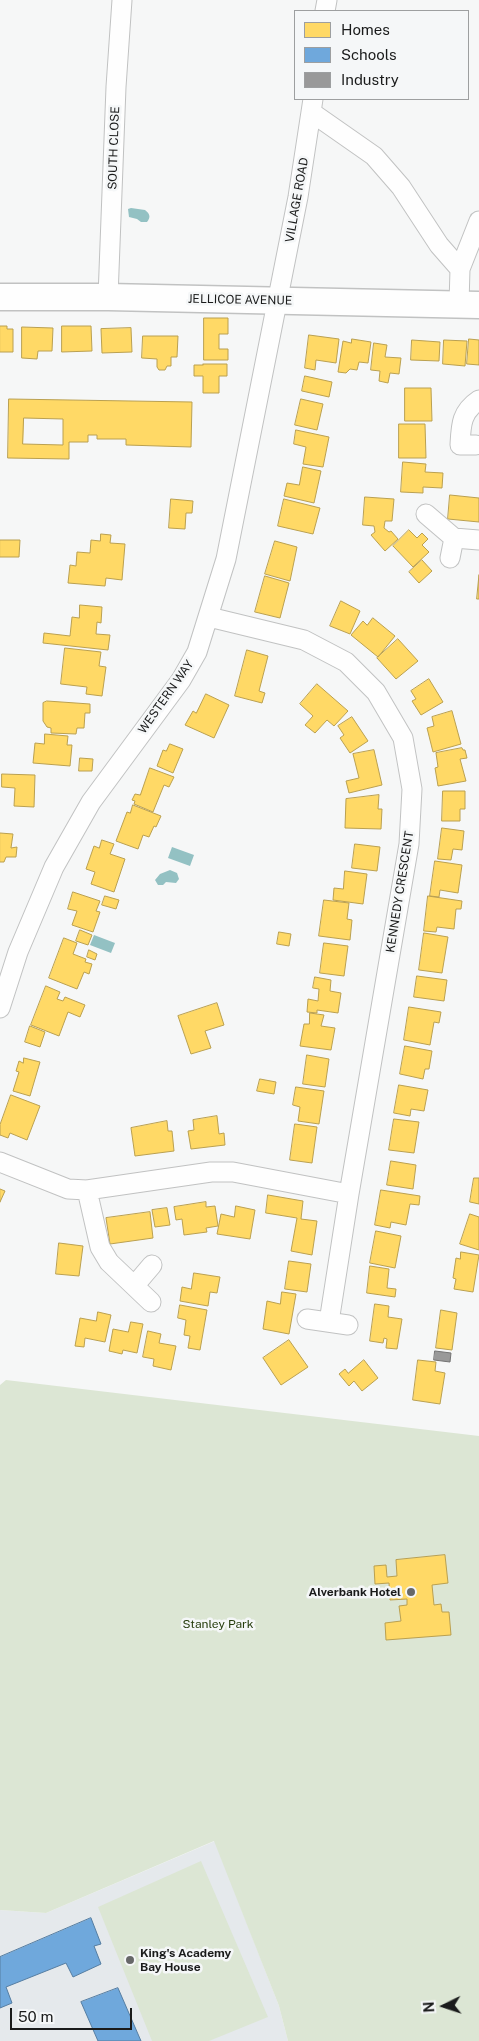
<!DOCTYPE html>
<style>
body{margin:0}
#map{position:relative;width:479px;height:2041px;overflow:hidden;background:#f6f7f7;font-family:"Public Sans",sans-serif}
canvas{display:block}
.legend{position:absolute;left:294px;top:10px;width:175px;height:90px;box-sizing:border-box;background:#f5f7f8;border:1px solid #9d9fa0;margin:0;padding:6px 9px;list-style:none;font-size:15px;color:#1a1b1b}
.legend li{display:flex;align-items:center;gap:10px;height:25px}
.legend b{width:25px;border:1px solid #9d9fa0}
.north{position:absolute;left:419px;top:1981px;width:50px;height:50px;-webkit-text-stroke:4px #f5f7f8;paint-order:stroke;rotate:266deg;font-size:14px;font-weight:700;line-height:20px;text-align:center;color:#1a1b1b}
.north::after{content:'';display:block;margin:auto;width:18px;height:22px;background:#1a1b1b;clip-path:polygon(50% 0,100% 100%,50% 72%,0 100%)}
.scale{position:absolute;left:10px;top:2008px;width:122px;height:22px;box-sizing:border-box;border:2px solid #1a1b1b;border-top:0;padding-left:6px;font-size:15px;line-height:18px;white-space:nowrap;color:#1a1b1b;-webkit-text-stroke:4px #f5f7f8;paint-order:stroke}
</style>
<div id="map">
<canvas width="479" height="2041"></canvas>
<ul class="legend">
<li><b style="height:14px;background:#ffd966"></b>Homes</li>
<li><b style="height:14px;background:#6fa8dc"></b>Schools</li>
<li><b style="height:14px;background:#999"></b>Industry</li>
</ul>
<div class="north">N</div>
<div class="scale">50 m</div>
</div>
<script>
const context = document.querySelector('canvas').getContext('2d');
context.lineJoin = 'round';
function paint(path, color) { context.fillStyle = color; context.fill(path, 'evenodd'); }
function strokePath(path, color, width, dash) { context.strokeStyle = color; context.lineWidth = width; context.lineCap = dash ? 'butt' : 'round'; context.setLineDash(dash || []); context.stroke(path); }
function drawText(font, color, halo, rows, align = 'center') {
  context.font = font + ' "Public Sans",sans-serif'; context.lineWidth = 5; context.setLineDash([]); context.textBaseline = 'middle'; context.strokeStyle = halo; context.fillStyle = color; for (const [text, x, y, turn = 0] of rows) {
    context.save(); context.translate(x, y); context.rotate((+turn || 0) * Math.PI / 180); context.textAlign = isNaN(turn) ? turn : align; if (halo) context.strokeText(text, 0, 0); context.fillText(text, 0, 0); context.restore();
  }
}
paint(new Path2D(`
 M 215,1841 L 279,2006 L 288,2041 L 0,2041 L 0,1910 L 46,1913 Z`), '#e5e9ec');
paint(new Path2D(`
 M 6,1380 L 479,1436 L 479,2041 L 288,2041 L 279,2006 L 214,1841 L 46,1913 L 0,1910 L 0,1385 Z
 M 201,1861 L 268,2017 L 209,2041 L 152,2041 L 98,1907 Z`), '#dce6d4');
paint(new Path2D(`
 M 131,208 L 145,210 C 150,214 151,217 147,222 L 141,222 L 137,219 L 129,217 L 128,209 Z
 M 172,847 L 194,855 L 190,866 L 168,858 Z
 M 170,870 L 177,873 L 179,879 L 176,883 L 166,882 L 163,885 L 158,885 L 155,880 L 160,874 Z
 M 94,935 L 115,943 L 111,953 L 90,945 Z`), '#93c1c3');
const homes = new Path2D(`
 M 204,318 L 228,318 L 228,334 L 219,334 L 219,349 L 228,349 L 228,360 L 204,360 Z
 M 0,326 L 7,326 L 7,329 L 13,329 L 13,352 L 0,352 Z
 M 62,326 L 91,326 L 92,351 L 62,352 Z
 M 22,327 L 53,328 L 52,351 L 38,351 L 37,359 L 22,358 Z
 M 131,328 L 132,352 L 102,353 L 101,329 Z
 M 309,335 L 339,339 L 336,363 L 316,360 L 315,370 L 305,368 Z
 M 143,336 L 178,336 L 177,357 L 171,357 L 171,366 L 167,366 L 165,370 L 159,370 L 157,367 L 157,359 L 142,358 Z
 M 352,339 L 371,342 L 368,363 L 359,362 L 357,370 L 350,369 L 346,373 L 338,372 L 343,341 L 351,343 Z
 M 469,339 L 479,340 L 479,365 L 467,364 Z
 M 412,340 L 440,342 L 439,361 L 411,360 Z
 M 444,340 L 467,341 L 465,366 L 443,364 Z
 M 374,343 L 387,345 L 385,357 L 401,358 L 399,374 L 390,373 L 388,383 L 379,381 L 380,371 L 371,370 Z
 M 203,364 L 227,364 L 227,376 L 219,376 L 219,393 L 203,393 L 203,376 L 194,376 L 194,365 L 203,365 Z
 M 305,376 L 332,382 L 329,397 L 302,391 Z
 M 405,388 L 431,388 L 432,421 L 405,421 Z
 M 9,399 L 192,402 L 191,447 L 126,445 L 126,439 L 97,439 L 97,435 L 88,435 L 88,442 L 69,442 L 69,459 L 8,458 ZM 24,418 L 63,419 L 63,445 L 23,444 Z
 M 301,399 L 323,404 L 317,430 L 295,425 Z
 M 399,424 L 425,424 L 426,458 L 399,458 Z
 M 296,430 L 329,437 L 323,467 L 303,464 L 306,447 L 294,444 Z
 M 403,462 L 426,464 L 425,472 L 443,473 L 442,488 L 423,487 L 423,493 L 401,492 Z
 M 303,467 L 321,471 L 314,503 L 284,496 L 287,483 L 299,485 Z
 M 450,495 L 479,498 L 479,522 L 448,519 Z
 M 365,497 L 394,499 L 392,521 L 385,521 L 384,528 L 389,532 L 391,531 L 398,539 L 385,551 L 371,535 L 375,532 L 374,526 L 363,525 Z
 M 171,499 L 193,501 L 192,513 L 186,513 L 185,529 L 169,528 Z
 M 284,499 L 320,508 L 313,534 L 278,526 Z
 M 409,530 L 417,538 L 422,533 L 428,539 L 422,545 L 429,552 L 413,567 L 393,546 Z
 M 101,534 L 111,535 L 110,543 L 125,544 L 122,580 L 106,578 L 105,586 L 68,583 L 70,565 L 76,566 L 77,552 L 90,553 L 91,540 L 100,541 Z
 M 0,540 L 20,540 L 19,557 L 0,557 Z
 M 275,541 L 297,547 L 290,581 L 265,574 Z
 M 422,560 L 432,571 L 419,583 L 409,572 Z
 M 479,575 L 479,599 L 477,599 Z
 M 265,576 L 289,583 L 280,618 L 255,612 Z
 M 341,601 L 360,611 L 350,634 L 330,626 Z
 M 80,605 L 102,607 L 101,623 L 97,622 L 96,634 L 110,635 L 108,650 L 43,643 L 44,633 L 70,636 L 72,617 L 79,618 Z
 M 373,618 L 395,636 L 378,657 L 351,635 L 363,621 L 367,625 Z
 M 398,639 L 418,661 L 396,679 L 377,658 Z
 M 65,648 L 101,652 L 99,666 L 106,667 L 102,696 L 86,694 L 87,687 L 61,684 Z
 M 247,650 L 268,656 L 259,691 L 265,693 L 262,703 L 235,696 Z
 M 429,679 L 443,702 L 421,715 L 412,701 L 416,699 L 411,691 Z
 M 317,684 L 348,711 L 334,726 L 327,720 L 315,733 L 305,725 L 313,716 L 300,704 Z
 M 206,694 L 229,705 L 214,738 L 185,725 L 193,711 L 196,713 Z
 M 47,701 L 90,704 L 90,713 L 85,713 L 84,728 L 77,728 L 76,734 L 51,733 L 51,728 L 47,727 L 43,721 L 43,703 Z
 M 452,711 L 461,744 L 433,752 L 427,728 L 434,726 L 432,717 Z
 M 352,717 L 368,741 L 350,753 L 340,738 L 344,735 L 338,726 Z
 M 45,734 L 68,736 L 67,745 L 72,745 L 70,766 L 33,763 L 35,743 L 44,744 Z
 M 170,744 L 183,749 L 173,773 L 157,766 L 163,750 L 166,751 Z
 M 462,748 L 463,750 L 465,750 L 467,758 L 460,759 L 466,781 L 438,786 L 435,768 L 438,767 L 436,753 Z
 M 374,750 L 382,785 L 349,793 L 346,781 L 359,778 L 353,754 Z
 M 80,758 L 93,759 L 92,771 L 79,771 Z
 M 150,768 L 174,777 L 169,787 L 164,785 L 153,812 L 134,804 L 135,801 L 132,800 L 135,794 L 140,795 Z
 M 2,774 L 35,775 L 34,807 L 14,806 L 15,788 L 2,787 Z
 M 443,791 L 465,791 L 465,809 L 460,809 L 460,821 L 442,821 Z
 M 379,795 L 378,809 L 382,809 L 381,829 L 345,828 L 346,799 Z
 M 133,805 L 161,816 L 156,827 L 154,826 L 149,837 L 143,835 L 138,849 L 116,841 L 127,812 L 130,813 Z
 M 442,828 L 464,831 L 462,850 L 453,849 L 451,860 L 438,859 Z
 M 0,833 L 13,834 L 11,848 L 17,847 L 16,857 L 6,857 L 4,862 L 0,862 Z
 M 102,840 L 114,844 L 110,854 L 125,859 L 114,892 L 91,884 L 95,872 L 86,869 L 94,846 L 99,848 Z
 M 355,844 L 380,847 L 377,871 L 352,868 Z
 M 435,861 L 462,865 L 458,893 L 440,890 L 439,897 L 430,896 Z
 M 345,871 L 367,874 L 363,904 L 333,900 L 334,888 L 343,889 Z
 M 73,892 L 100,901 L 96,911 L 100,912 L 93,932 L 72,925 L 77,911 L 68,909 Z
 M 105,896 L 119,900 L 116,909 L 102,905 Z
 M 428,896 L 462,901 L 461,909 L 456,909 L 454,929 L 437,927 L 436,932 L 424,931 Z
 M 324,900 L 349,903 L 347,919 L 352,920 L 350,940 L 319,936 Z
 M 80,930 L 92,935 L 88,945 L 76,941 Z
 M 279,932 L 291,934 L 289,946 L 277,944 Z
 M 424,933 L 448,937 L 442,973 L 419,970 Z
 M 64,938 L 77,943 L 73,954 L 86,959 L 85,962 L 92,964 L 89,974 L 84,972 L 77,989 L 49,978 Z
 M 324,943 L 348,946 L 344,976 L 320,973 Z
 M 89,950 L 97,954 L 95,960 L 87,957 Z
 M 417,976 L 447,980 L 444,1001 L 414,997 Z
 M 315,977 L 331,980 L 330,991 L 341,993 L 338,1013 L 317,1010 L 317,1013 L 307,1012 L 308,999 L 318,1001 L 319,989 L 313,988 Z
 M 46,986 L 60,992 L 57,999 L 63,1001 L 65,997 L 85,1005 L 80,1017 L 68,1012 L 59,1036 L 31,1025 Z
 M 217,1003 L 224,1025 L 205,1031 L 211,1048 L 191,1054 L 178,1016 Z
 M 409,1007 L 441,1012 L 439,1023 L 434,1022 L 430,1045 L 404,1040 Z
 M 310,1013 L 324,1015 L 321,1026 L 335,1028 L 331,1050 L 300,1046 L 304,1024 L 309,1024 Z
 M 30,1026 L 45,1032 L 40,1047 L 25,1042 Z
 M 405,1046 L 432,1051 L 429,1069 L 425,1069 L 423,1079 L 400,1074 Z
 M 307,1055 L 329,1059 L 325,1087 L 303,1084 Z
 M 24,1058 L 40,1062 L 30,1096 L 13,1091 L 19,1072 L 16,1071 L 19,1061 L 23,1063 Z
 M 260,1079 L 276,1082 L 274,1094 L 257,1091 Z
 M 399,1085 L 428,1090 L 424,1111 L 411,1109 L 410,1116 L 394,1113 Z
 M 296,1087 L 324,1091 L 319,1124 L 298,1121 L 300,1107 L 293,1105 Z
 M 11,1095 L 40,1106 L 27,1140 L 10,1133 L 8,1138 L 0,1135 L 0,1125 Z
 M 217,1116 L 219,1134 L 224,1133 L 225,1145 L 191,1149 L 188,1131 L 194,1130 L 193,1120 Z
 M 394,1119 L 419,1122 L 414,1153 L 389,1150 Z
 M 167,1121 L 168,1131 L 172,1131 L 174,1151 L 135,1156 L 131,1128 Z
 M 295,1124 L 317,1127 L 312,1163 L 290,1160 Z
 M 391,1161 L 416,1165 L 413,1189 L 387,1185 Z
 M 474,1178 L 479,1178 L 479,1204 L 470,1202 Z
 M 0,1189 L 5,1191 L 0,1202 Z
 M 381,1190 L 420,1196 L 419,1205 L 410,1204 L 406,1225 L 391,1222 L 390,1228 L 375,1225 Z
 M 268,1195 L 303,1201 L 301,1219 L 317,1221 L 312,1255 L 291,1251 L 297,1218 L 266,1213 Z
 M 206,1202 L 206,1207 L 215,1206 L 218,1226 L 206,1228 L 207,1232 L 184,1235 L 182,1219 L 176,1220 L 174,1207 Z
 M 236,1206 L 255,1210 L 250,1239 L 217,1234 L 221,1214 L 234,1217 Z
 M 167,1208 L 170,1225 L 155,1227 L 152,1210 Z
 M 150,1212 L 153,1238 L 110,1244 L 106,1218 Z
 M 470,1214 L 479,1217 L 479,1250 L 460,1244 Z
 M 376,1231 L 401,1236 L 395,1268 L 370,1263 Z
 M 59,1243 L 83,1246 L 79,1276 L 56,1274 Z
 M 461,1252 L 479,1255 L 473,1292 L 454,1289 L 456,1279 L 453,1278 L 456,1258 L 460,1259 Z
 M 289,1261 L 311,1264 L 307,1292 L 285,1289 Z
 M 370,1266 L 389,1269 L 387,1288 L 396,1289 L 395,1297 L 367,1293 Z
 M 194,1273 L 220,1277 L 217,1293 L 210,1292 L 208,1306 L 180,1301 L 182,1287 L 191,1289 Z
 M 282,1292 L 296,1294 L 289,1334 L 263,1329 L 267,1301 L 280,1304 Z
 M 375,1304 L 389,1306 L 388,1317 L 402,1319 L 397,1349 L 386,1348 L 387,1339 L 384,1338 L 383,1343 L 370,1341 Z
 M 180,1305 L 207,1310 L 200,1350 L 188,1348 L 190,1336 L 184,1335 L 186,1320 L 178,1318 Z
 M 441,1310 L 457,1313 L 452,1350 L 436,1348 Z
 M 98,1312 L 111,1315 L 105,1342 L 85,1338 L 84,1347 L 75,1346 L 80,1318 L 96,1321 Z
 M 131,1322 L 143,1324 L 137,1353 L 123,1350 L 122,1354 L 109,1351 L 113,1329 L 128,1332 Z
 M 148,1331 L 161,1334 L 159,1343 L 176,1346 L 171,1370 L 153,1366 L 154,1359 L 143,1357 Z
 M 289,1340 L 308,1367 L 281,1385 L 263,1358 Z
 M 364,1360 L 378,1378 L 362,1391 L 354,1381 L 349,1386 L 339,1374 L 345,1369 L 348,1373 Z
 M 418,1360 L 436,1362 L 435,1371 L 445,1373 L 440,1404 L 413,1400 Z
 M 445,1555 L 448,1583 L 432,1585 L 434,1605 L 441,1604 L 442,1612 L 449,1612 L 451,1635 L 386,1640 L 385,1623 L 401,1621 L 399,1606 L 407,1605 L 407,1599 L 390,1600 L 389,1583 L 375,1584 L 374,1566 L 386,1565 L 387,1577 L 397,1576 L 396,1560 Z`);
paint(homes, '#ffd966');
strokePath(homes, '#baa050', 1);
const schools = new Path2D(`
 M 91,1918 L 101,1944 L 94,1946 L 101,1964 L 73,1977 L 66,1963 L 6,1987 L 12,2003 L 0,2008 L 0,1957 Z
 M 118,1988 L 141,2041 L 98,2041 L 81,2002 Z`);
paint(schools, '#6fa8dc');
strokePath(schools, '#567ea2', 1);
const industry = new Path2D(`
 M 435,1351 L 451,1353 L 450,1362 L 434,1360 Z`);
paint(industry, '#999');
strokePath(industry, '#737373', 1);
const street = new Path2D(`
 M 325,11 L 327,0
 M 311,112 L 374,156 L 401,187 L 439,245 L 460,269
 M 108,297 L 116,87 L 122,0
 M 459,304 L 460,269 L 479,221
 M 476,445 L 460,445 C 461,425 461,412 479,400
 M 426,514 L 454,538 L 450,558
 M 454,538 L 479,540
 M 209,617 L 304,640 L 346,662 L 376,692 L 403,738 L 412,789 L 409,844 L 349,1194 L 329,1322
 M 0,1008 L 18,952 L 54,867 L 91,802 L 181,680 L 197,652 L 226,559 L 298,197 L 313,99
 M 0,1162 L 68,1189 L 87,1190 L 211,1172 L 233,1172 L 349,1194
 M 87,1190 L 100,1247 L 109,1262 L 151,1302
 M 135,1285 L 152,1265
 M 307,1319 L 348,1325`);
const secondary = new Path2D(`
 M 0,297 L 108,297 L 479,305`);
strokePath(street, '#c1c2c2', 21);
strokePath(secondary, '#c1c2c2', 29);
strokePath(street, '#fefefe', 19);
strokePath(secondary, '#fefefe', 26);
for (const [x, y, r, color] of [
 [411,1592,5,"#676868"],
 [130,1960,5,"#676868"]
]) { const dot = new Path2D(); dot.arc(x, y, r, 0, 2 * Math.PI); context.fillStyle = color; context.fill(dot); strokePath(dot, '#f5f7f8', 2); }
drawText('12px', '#1a1b1b', '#f5f7f8', [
 ["SOUTH CLOSE",114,148,-88],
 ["VILLAGE ROAD",297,200,-80],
 ["JELLICOE AVENUE",240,300,1],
 ["WESTERN WAY",166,697,-55],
 ["KENNEDY CRESCENT",400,892,-81]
]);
drawText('bold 12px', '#1a1b1b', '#f5f7f8', [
 ["Alverbank Hotel",401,1592],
 ["King's Academy",140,1953,"left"],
 ["Bay House",140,1967,"left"]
], 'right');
drawText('12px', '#263d0d', '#f5f7f8', [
 ["Stanley Park",218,1624]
]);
</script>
